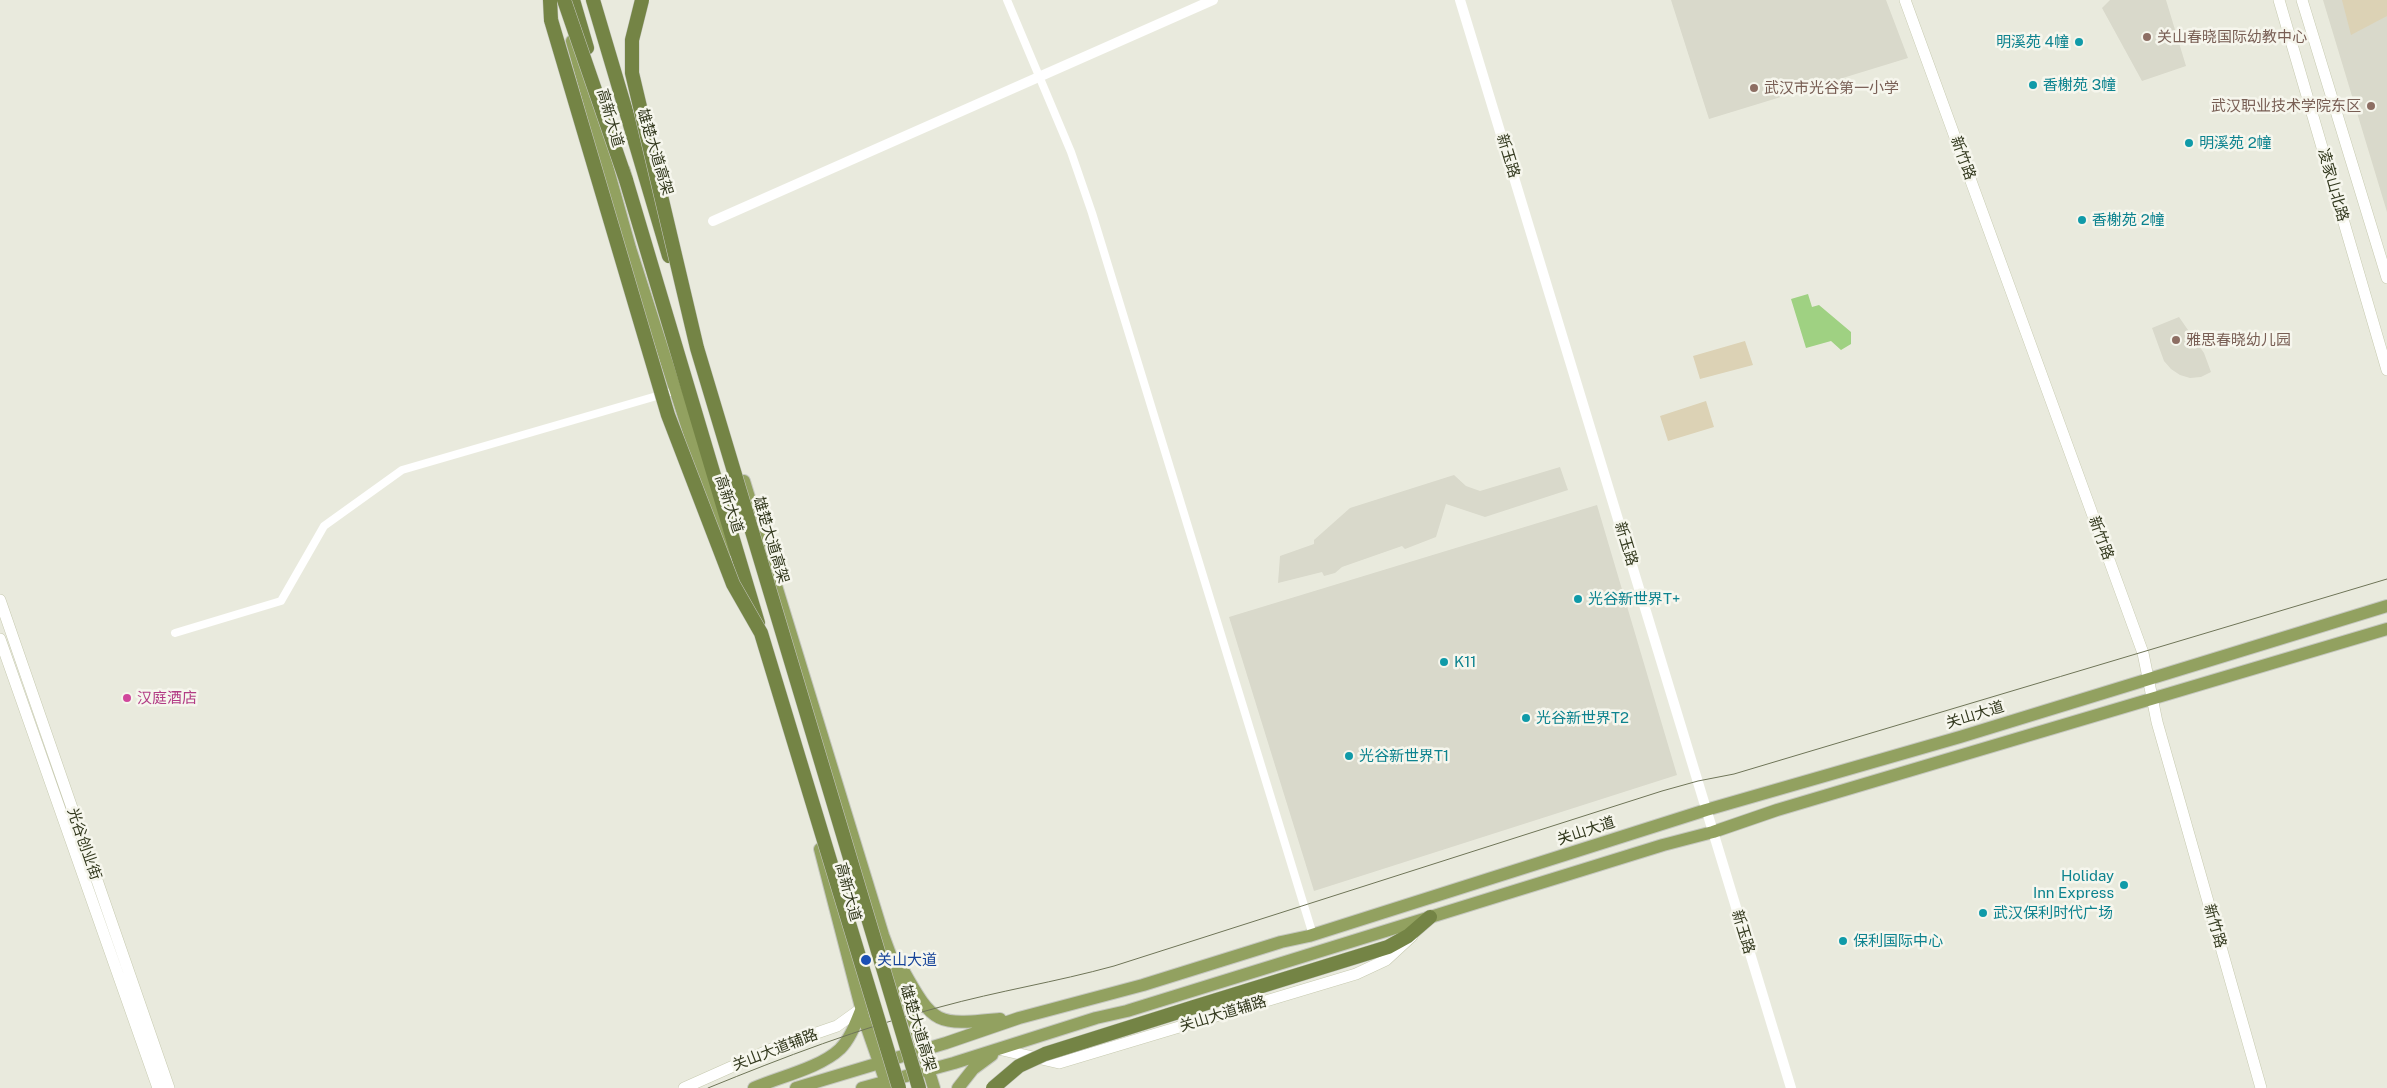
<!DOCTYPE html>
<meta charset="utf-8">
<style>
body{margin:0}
canvas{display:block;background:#e9eadd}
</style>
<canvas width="2387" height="1088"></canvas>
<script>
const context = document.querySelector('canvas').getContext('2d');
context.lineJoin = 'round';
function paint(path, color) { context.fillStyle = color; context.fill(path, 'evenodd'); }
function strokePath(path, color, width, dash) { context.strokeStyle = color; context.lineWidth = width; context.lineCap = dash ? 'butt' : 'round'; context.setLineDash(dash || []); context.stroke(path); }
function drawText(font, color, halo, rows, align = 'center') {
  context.font = font + ' "Public Sans","Noto Sans SC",sans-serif'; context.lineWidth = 5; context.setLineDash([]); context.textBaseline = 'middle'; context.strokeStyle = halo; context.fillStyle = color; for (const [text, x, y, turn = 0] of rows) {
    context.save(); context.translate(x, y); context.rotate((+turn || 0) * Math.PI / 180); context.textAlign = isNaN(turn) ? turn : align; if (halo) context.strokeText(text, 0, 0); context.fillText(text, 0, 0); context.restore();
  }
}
paint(new Path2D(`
 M 1671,0 L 1886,0 L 1908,58 L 1709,119 Z
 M 2110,0 L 2166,0 L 2186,66 L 2142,81 L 2102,8 Z
 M 2323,0 L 2387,0 L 2387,212 Z
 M 2179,317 L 2204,353 L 2211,372 L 2201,377 L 2190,378 L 2180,375 L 2171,369 L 2164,361 L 2152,328 Z
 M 1560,467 L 1568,490 L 1485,517 L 1446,504 L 1436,537 L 1405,549 L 1402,546 L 1342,567 L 1335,573 L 1324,576 L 1322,572 L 1278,583 L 1280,556 L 1314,544 L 1314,540 L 1350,508 L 1454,475 L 1466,486 L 1480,491 Z
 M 1597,505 L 1677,775 L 1314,891 L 1229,617 Z`), '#d9d9cb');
paint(new Path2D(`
 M 2342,0 L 2387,0 L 2387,16 L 2351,35 Z
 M 1745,341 L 1753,365 L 1700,379 L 1693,356 Z
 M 1706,401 L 1714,427 L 1668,441 L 1660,416 Z`), '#dcd2b5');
paint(new Path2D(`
 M 1808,294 L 1812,307 L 1819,305 L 1851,332 L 1851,344 L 1841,350 L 1831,341 L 1806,348 L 1791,299 Z`), '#9fd182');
const secondary = new Path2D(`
 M 1905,0 L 2143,653 L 2157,722 L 2261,1088
 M 2279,0 L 2387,370
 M 2302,0 L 2387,278
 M 0,600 L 169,1088
 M 0,639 L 158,1088
 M 998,1049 L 1059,1063 L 1356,974 L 1386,960 L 1412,936
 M 684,1088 L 776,1047 L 837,1026 L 862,1008`);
const primary = new Path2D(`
 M 572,41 L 630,248 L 727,551
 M 744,481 L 883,935 L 907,1000 L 934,1088
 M 820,849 L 864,1019 L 888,1088
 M 903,970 C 934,1026 937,1025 1000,1019
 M 754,1088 C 779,1077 820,1068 840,1049 C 851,1038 856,1022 862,1008
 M 796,1088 L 946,1043 L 1019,1018 L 1143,985 L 1281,942 L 1309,936 L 1706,810 L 1960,737 L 2387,606
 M 862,1088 L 954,1063 L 1096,1018 L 1127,1011 L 1663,845 L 1713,832 L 1777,810 L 2387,629
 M 958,1088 L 973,1069 L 992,1055`);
const trunk = new Path2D(`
 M 550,0 L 551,20
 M 573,0 L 587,48
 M 593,0 L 669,256
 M 623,170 L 758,623
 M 1194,1007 L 1388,947 L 1408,936 L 1430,917`);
strokePath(secondary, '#c7cab0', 12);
strokePath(primary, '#c6c8c0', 14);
strokePath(trunk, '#c6c8c0', 15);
strokePath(new Path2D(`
 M 1007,0 L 1071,152 L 1092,213 L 1313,935
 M 175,633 L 281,601 L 324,526 L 402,470 L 674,391`), '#fff', 8);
strokePath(new Path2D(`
 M 1460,0 L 1791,1088
 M 713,221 L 1213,0`), '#fff', 10);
strokePath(secondary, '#fff', 11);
strokePath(primary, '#92a160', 12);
strokePath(trunk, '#748445', 14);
strokePath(new Path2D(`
 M 708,1088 C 784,1057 860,1028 940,1007 C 998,991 1056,982 1114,966 L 1662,791 L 1698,781 L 1734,774 L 2387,579`), '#6f7558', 1);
const trunkBridge = new Path2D(`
 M 564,0 L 626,180
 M 642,0 L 632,40 L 632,73 L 697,348 L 919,1088
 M 551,20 L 668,415 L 733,584 L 761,633 L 899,1088
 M 993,1088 L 1019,1066 L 1045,1054 L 1194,1007`);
strokePath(trunkBridge, '#c6c8c0', 15, []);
strokePath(trunkBridge, '#748445', 14);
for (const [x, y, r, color] of [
 [2147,37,5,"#8d6e63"],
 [2079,42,5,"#0f9aa8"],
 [2033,85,5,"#0f9aa8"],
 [1754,88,5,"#8d6e63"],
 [2371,106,5,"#8d6e63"],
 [2189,143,5,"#0f9aa8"],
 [2082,220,5,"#0f9aa8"],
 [2176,340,5,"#8d6e63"],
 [1578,599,5,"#0f9aa8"],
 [1444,662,5,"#0f9aa8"],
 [127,698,5,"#d1479c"],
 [1526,718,5,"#0f9aa8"],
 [1349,756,5,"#0f9aa8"],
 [2124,885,5,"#0f9aa8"],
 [1983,913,5,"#0f9aa8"],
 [1843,941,5,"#0f9aa8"],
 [866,960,6,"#1a4fb4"]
]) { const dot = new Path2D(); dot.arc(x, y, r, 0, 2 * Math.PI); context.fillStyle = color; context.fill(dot); strokePath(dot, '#f6f6ed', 2); }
drawText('15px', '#785e54', '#f6f6ed', [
 ["关山春晓国际幼教中心",2157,37],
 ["武汉市光谷第一小学",1764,88],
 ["武汉职业技术学院东区",2361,106,"right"],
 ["雅思春晓幼儿园",2186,340]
], 'left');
drawText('15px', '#0d838f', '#f6f6ed', [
 ["明溪苑 4幢",2069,42,"right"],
 ["香榭苑 3幢",2043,85],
 ["明溪苑 2幢",2199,143],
 ["香榭苑 2幢",2092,220],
 ["光谷新世界T+",1588,599],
 ["K11",1454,662],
 ["光谷新世界T2",1536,718],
 ["光谷新世界T1",1359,756],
 ["Holiday",2114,876,"right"],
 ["Inn Express",2114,893,"right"],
 ["武汉保利时代广场",1993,913],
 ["保利国际中心",1853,941]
], 'left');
drawText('15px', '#33391e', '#f6f6ed', [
 ["高新大道",610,118,74],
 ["雄楚大道高架",655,152,73],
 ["新玉路",1508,156,73],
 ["新竹路",1963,158,70],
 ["凌家山北路",2333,185,74],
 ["高新大道",729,504,72],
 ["新竹路",2101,538,70],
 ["雄楚大道高架",771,540,73],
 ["新玉路",1626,544,73],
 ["关山大道",1975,715,-17],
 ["关山大道",1586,831,-18],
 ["光谷创业街",84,844,71],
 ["高新大道",848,892,75],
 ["新竹路",2215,926,74],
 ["新玉路",1743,932,73],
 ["关山大道辅路",1223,1014,-17],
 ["雄楚大道高架",918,1028,73],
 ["关山大道辅路",775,1050,-21]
]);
drawText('15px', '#b23c85', '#f6f6ed', [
 ["汉庭酒店",137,698]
], 'left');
drawText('15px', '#164399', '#f6f6ed', [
 ["关山大道",877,960]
], 'left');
</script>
